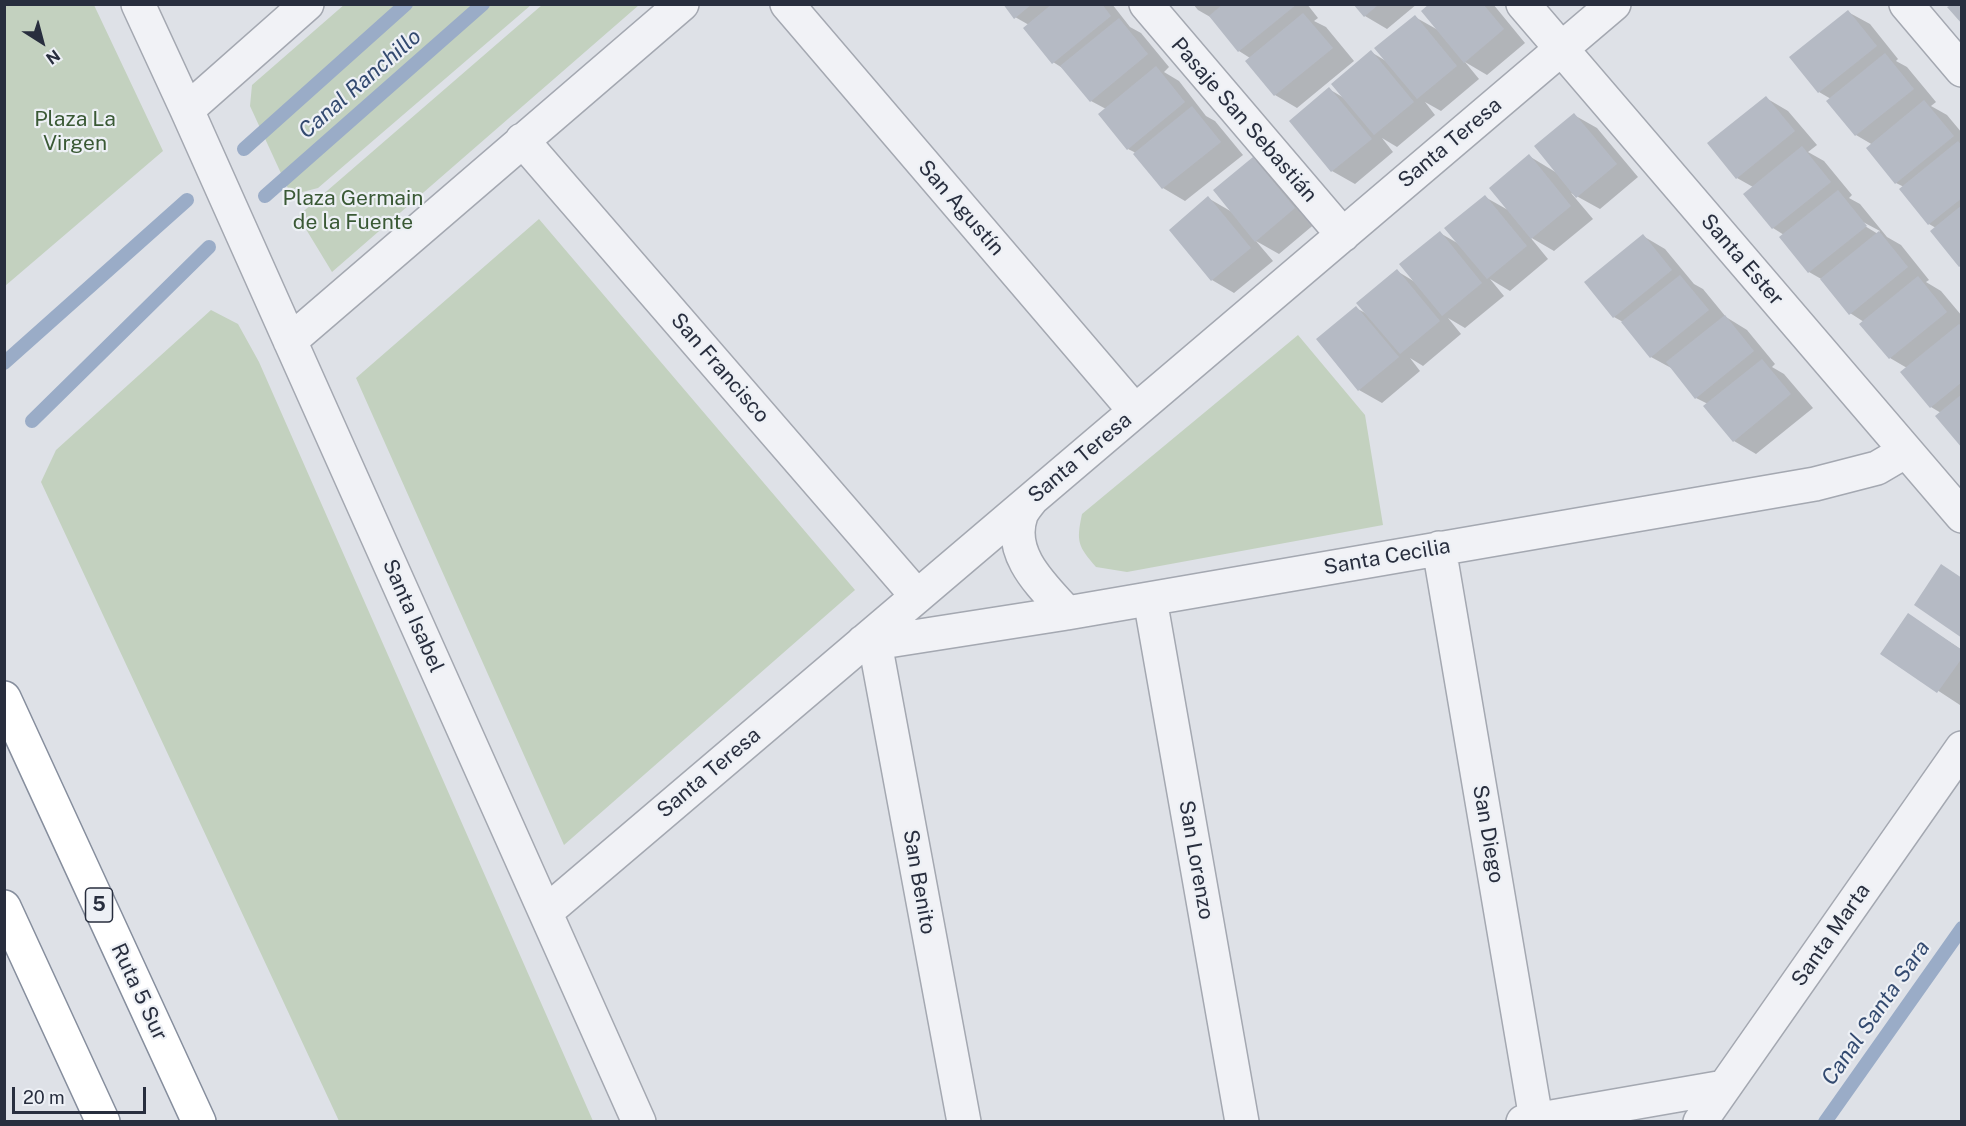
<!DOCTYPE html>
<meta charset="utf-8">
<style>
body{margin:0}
#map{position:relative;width:1966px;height:1126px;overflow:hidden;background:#dee1e7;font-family:"Public Sans",sans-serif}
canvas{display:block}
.frame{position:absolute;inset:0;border:6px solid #282e3e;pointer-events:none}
.north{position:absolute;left:12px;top:12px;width:60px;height:60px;-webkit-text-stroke:4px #edf0f5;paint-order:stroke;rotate:144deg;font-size:16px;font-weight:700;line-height:24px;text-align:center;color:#282e3e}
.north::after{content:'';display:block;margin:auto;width:21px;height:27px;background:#282e3e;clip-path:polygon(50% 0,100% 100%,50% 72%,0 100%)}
.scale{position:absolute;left:12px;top:1087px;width:134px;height:27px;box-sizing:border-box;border:3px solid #282e3e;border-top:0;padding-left:8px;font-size:18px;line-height:21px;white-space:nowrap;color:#282e3e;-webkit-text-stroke:4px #edf0f5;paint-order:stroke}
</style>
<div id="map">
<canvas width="1966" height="1126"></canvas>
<div class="frame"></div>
<div class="north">N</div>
<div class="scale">20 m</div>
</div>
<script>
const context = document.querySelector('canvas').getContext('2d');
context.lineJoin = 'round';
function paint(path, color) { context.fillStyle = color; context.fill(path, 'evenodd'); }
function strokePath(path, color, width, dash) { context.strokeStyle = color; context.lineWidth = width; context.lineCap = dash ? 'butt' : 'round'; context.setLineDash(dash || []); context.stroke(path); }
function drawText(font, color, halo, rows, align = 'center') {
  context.font = font + ' "Public Sans",sans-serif'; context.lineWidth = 4.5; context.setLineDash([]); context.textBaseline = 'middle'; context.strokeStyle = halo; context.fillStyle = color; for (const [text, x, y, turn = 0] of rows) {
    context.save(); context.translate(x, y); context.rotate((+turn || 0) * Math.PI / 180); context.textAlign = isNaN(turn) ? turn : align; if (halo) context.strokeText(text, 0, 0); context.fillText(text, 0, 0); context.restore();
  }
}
paint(new Path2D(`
 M 5,4 L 94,5 L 163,151 L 5,286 Z
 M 345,4 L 531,5 L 318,188 L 291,195 L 250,106 L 252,85 Z
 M 542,5 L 639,5 L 332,272 L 298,216 Z
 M 539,219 L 855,590 L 564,845 L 356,378 Z
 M 211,310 L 238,324 L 259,362 L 593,1121 L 339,1121 L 41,482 L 56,450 Z
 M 1298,335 L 1365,415 L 1383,525 L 1127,572 L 1096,567 C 1078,546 1076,542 1082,514 Z`), '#c3d1bf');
paint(new Path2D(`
 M 1005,4 L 1112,4 L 1130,27 L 1141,33 L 1169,67 L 1164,72 L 1179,81 L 1206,116 L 1215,121 L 1243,155 L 1185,201 L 1163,188 L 1134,152 L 1128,149 L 1106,109 L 1091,101 L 1064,69 L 1053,62 L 1029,25 L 1015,17 Z
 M 1193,4 L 1307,4 L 1318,18 L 1314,21 L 1326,27 L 1354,61 L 1297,108 L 1275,95 L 1250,58 L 1239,51 L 1212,18 L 1198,10 Z
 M 1355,4 L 1417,4 L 1387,29 L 1365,16 Z
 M 1432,4 L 1493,4 L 1525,43 L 1487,75 L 1465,62 L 1479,79 L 1441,111 L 1425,102 L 1435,115 L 1397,147 L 1382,138 L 1393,152 L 1355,184 L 1332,171 L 1329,89 L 1344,98 L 1371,52 L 1386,61 L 1415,17 L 1438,30 Z
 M 1848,12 L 1870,24 L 1898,59 L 1896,61 L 1907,67 L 1936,102 L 1931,106 L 1947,115 L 1962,133 L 1962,267 L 1936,228 L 1929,224 L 1904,187 L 1896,183 L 1873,145 L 1856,135 L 1829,101 L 1831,99 L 1819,92 Z
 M 1766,98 L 1788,111 L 1817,145 L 1808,152 L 1824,161 L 1852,195 L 1849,198 L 1860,204 L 1887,237 L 1901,245 L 1929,280 L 1926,282 L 1941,291 L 1962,316 L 1962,446 L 1941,413 L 1931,407 L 1907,368 L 1890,358 L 1864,322 L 1850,313 L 1823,280 L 1809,272 L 1784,235 L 1773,228 L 1753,187 L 1737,178 ZM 1861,221 L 1880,231 L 1878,234 L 1860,223 Z
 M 1574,115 L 1597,128 L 1638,177 L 1600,209 L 1571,193 L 1593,219 L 1554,251 L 1530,237 L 1548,259 L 1510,291 L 1490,279 L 1504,296 L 1465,328 L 1448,318 L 1461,334 L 1423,366 L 1410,358 L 1420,371 L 1382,403 L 1359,390 L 1318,340 L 1356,308 L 1369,315 L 1397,271 L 1415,282 L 1440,233 L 1459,244 L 1485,197 L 1508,210 L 1529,156 L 1557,173 Z
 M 1253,159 L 1276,172 L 1317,222 L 1279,254 L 1256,241 L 1273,261 L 1234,293 L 1212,280 L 1171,230 L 1208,198 L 1232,212 Z
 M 1643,236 L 1665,249 L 1694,284 L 1703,289 L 1726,317 L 1747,330 L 1775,364 L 1772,367 L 1784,374 L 1813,408 L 1756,454 L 1734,441 L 1708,404 L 1696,398 L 1673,369 L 1651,357 L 1623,322 L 1614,317 Z
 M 1908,615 L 1962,650 L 1960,705 L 1882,654 Z`), '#0003');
strokePath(new Path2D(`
 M 244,149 L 406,4
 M 265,196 L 483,4
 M 4,363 L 187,200
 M 32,421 L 209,247
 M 1825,1122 L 1962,928`), '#9aacc7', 14);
paint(new Path2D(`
 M 1003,4 L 1032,4 L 1014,19 Z
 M 1052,4 L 1102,4 L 1111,16 L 1052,64 L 1023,28 Z
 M 1223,4 L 1297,4 L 1238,52 L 1209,16 Z
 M 1353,4 L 1379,4 L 1364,17 Z
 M 1429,4 L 1483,4 L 1504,29 L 1464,63 L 1421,11 Z
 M 1951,5 L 1962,5 L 1962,24 L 1947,7 Z
 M 1848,10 L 1877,46 L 1818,93 L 1789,57 Z
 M 1303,13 L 1333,48 L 1274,96 L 1245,61 Z
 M 1415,15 L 1457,66 L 1417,99 L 1374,48 Z
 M 1119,18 L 1148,54 L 1090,102 L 1060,66 Z
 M 1371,50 L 1414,102 L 1374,135 L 1331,84 Z
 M 1885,53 L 1914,89 L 1855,136 L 1826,101 Z
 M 1156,66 L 1185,102 L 1127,150 L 1098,114 Z
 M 1329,87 L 1372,139 L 1331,172 L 1289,121 Z
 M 1766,96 L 1795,131 L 1736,179 L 1707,143 Z
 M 1924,100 L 1954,136 L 1895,184 L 1866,148 Z
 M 1192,106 L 1221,142 L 1162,189 L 1133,154 Z
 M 1574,113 L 1617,164 L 1576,198 L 1534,146 Z
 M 1958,141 L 1962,146 L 1962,198 L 1928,225 L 1899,189 Z
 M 1802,146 L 1831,182 L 1772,229 L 1743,194 Z
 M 1529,154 L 1571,206 L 1531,239 L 1489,188 Z
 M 1253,157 L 1295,208 L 1255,242 L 1213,190 Z
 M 1838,190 L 1867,226 L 1808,273 L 1779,237 Z
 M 1485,195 L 1527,246 L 1487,279 L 1444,228 Z
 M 1208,196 L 1251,248 L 1211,281 L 1169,230 Z
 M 1962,205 L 1962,265 L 1959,267 L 1930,231 Z
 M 1440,231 L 1482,283 L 1442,316 L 1399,264 Z
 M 1879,231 L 1908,267 L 1849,315 L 1820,279 Z
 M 1643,234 L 1672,270 L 1613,318 L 1584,282 Z
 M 1397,269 L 1440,321 L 1400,354 L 1356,303 Z
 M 1680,275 L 1709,310 L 1650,358 L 1621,322 Z
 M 1918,276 L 1947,312 L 1889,359 L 1859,324 Z
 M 1356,306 L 1399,357 L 1358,391 L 1316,339 Z
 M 1725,315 L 1754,351 L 1695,399 L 1666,362 Z
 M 1959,324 L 1962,327 L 1962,382 L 1930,408 L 1900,372 Z
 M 1762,359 L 1791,394 L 1733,442 L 1703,406 Z
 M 1962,394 L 1962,448 L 1935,416 Z
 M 1941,564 L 1962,578 L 1962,638 L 1914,605 Z
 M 1908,613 L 1962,650 L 1962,658 L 1937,693 L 1880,654 Z`), '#b5bac4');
const street = new Path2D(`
 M 138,4 L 187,110 L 639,1122
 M 787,4 L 1135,411
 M 1146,4 L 1343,235
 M 1523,4 L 1962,516
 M 1906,4 L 1962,70
 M 187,110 L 307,4
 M 522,140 L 917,596
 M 290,341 L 682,4
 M 1032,499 C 1028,504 1023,510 1021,515 C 1007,555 1044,587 1067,613
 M 1439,548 L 1536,1119
 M 1150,599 L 1242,1122
 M 863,642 L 875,643 L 1067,613 L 1815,484 L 1877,468 L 1906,451
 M 875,643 L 964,1122
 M 546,912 L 1614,4
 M 1523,1122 L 1724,1087
 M 1700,1122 L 1962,748`);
const highway = new Path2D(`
 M 4,698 L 199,1122
 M 4,907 L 103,1122`);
strokePath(street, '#a4a8b1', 36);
strokePath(highway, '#868e9d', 36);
strokePath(street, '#f1f2f6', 33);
strokePath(highway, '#fff', 33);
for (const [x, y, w] of [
 [99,905,27]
]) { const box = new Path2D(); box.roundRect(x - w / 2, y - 17, w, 34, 4.5); context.fillStyle = '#edf0f5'; context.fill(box); strokePath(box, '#282e3e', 1.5); }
drawText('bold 20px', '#282e3e', null, [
 ["5",99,905]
]);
drawText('21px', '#3a5935', '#edf0f5', [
 ["Plaza La",75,120],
 ["Virgen",75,144],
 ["Plaza Germain",353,199],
 ["de la Fuente",353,223]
]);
drawText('21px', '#282e3e', '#edf0f5', [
 ["Pasaje San Sebastián",1244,120,49],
 ["Santa Teresa",1450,143,-40],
 ["San Agustín",961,208,49],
 ["Santa Ester",1742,260,49],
 ["San Francisco",720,368,49],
 ["Santa Teresa",1080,458,-40],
 ["Santa Cecilia",1387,557,-10],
 ["Santa Isabel",413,616,66],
 ["Santa Teresa",709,773,-40],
 ["San Diego",1488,834,80],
 ["San Lorenzo",1196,860,80],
 ["San Benito",919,882,80],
 ["Santa Marta",1831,935,-55],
 ["Ruta 5 Sur",139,992,65]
]);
drawText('italic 22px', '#334a70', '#edf0f5', [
 ["Canal Ranchillo",360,84,-41],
 ["Canal Santa Sara",1876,1013,-55]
]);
</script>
